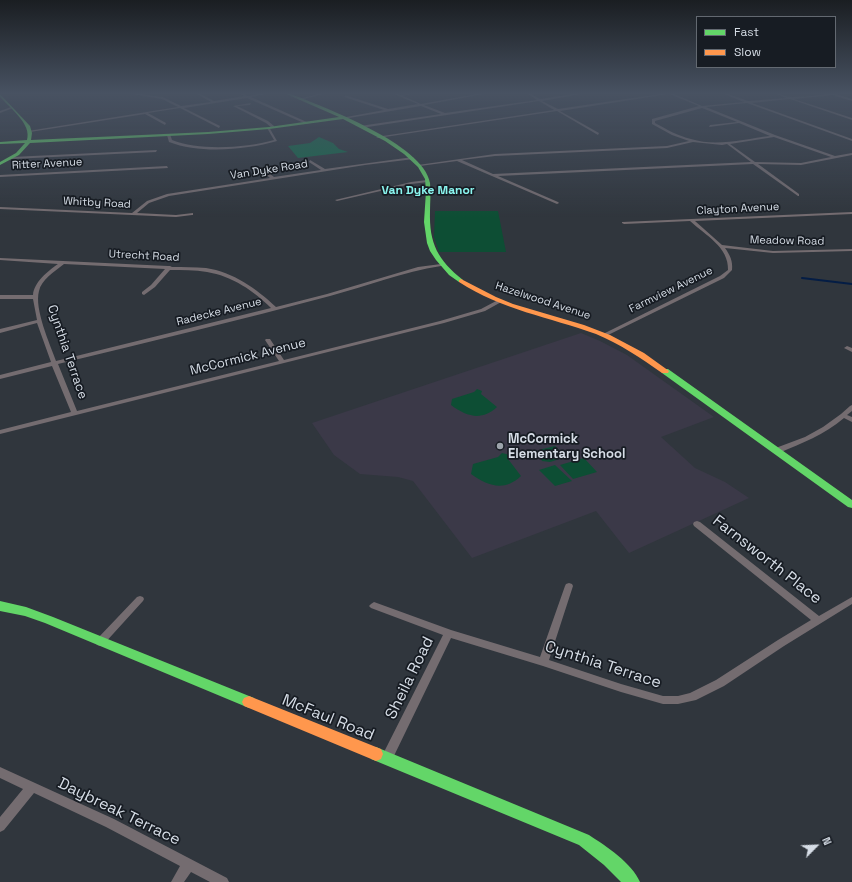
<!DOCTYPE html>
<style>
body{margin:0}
#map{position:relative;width:852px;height:882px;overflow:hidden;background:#30363d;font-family:"Space Grotesk",sans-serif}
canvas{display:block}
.legend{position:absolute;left:696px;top:16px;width:140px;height:52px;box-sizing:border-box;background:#171c23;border:1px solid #636971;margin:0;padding:5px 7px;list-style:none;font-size:12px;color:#d6dde6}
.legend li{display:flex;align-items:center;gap:8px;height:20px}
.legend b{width:20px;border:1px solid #636971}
.north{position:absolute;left:796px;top:826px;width:40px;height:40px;-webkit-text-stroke:3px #171c23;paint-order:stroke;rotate:66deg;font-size:11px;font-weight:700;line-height:16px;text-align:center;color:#d6dde6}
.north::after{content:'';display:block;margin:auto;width:14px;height:18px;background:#d6dde6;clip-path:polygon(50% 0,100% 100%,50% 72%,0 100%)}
</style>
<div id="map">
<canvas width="852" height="882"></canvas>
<ul class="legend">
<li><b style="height:5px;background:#63d668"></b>Fast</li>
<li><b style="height:5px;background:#ff974d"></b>Slow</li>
</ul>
<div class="north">N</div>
</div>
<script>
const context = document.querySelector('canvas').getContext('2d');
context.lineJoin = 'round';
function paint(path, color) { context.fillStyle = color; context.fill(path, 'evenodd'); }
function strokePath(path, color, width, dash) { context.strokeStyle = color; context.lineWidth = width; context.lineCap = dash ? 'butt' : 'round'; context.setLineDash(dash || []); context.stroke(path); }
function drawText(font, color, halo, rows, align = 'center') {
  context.font = font + ' "Space Grotesk",sans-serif'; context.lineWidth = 3.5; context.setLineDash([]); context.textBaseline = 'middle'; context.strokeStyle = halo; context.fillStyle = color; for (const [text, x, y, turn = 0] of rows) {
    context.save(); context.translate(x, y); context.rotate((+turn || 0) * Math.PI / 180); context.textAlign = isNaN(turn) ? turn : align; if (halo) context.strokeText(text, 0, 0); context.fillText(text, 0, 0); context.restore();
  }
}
paint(new Path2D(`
 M 581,333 L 600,341 L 627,355 L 714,417 L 661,437 L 695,468 L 725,482 L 749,498 L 629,553 L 596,511 L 472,558 L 413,481 L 398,477 L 360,474 L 334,455 L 312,423 Z`), '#3b3948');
paint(new Path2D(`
 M 435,211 L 498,211 L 506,252 L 439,252 L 434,237 Z
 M 477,389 L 482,391 L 481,394 L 497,407 C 482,421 467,417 451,405 L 452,399 L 474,392 Z
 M 555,446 L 566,457 L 550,462 L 542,461 L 541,459 L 544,455 L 539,450 Z
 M 502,453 L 510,455 L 508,459 L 521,476 C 504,492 488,486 471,474 L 473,464 L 498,457 Z
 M 584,458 L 597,472 L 573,479 L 560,465 Z
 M 555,465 L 572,481 L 555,486 L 539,470 Z`), '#0d4e34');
paint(new Path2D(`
 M 319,137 L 333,143 L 339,149 L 348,152 L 298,158 L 288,146 L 310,143 Z`), '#0e6c48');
strokePath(new Path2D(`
 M 802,278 L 852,284`), '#041d45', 2);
paint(new Path2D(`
 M 124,93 L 135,93 L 163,97 L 181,106 L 211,102 L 195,93 L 199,93 L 214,101 L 244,96 L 238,93 L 242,93 L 248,96 L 263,93 L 272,93 L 251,97 L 309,123 L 306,124 L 247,98 L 184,108 L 220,126 L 219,128 L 180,108 L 148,113 L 166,123 L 165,125 L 145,114 L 30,132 L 28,131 L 178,107 L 162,99 Z
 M 321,93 L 328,93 L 300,100 L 299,99 Z
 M 391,93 L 396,93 L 400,95 L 417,93 L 403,96 L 421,104 L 481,93 L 490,93 L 424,105 L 445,113 L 537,100 L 526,93 L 530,93 L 540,99 L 578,93 L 588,93 L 542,101 L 558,109 L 666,93 L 672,93 L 702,106 L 744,102 L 721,93 L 726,93 L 748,101 L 786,98 L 774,93 C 780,93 786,97 792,97 C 809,97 826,93 843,93 L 837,94 L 852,99 L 852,101 L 835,96 L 835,95 L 794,99 L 852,118 L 852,120 L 790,99 L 752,103 L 852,139 L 852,141 L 747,103 L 706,107 L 775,135 L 835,156 L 852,153 L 852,155 L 801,165 L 758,164 L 799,194 L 799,196 L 798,196 L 753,164 L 498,176 L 558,202 L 559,203 L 557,204 L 457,161 L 420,166 L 418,165 L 495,154 L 667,146 L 689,141 L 672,135 L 652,124 L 652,119 L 699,106 L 669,94 L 560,111 L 599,133 L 598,135 L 557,111 L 378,138 L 376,137 L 554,110 L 539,101 L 361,128 L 360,126 L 441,114 L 421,106 L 343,119 L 341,118 L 384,110 L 344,97 L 345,95 L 388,109 L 418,104 ZM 702,108 L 737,122 L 710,125 L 709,127 L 739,123 L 770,136 C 745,139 716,147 691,139 C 678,136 666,129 655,123 L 655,121 ZM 774,137 L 831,157 L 801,163 L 755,162 L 730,144 ZM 693,142 L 722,145 L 727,144 L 751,162 L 493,174 L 462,160 L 495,156 L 667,148 Z
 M 251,103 L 250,105 L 237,106 L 268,121 L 274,126 L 274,128 L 272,128 L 266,123 L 233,106 Z
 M 11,107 L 13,108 L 0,113 L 0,111 Z
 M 269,127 L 277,141 C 246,150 200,154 169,142 L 167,135 L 170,134 L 172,140 C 199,151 246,148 274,140 L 267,128 Z
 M 157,150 L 156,152 L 12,159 L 10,158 L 12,157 Z
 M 413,157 L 414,159 L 365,165 L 169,196 L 149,203 L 137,213 L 176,215 L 193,213 L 193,215 L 192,215 L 176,217 L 0,209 L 0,207 L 132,213 L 147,201 L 167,194 L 270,178 L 260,169 L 259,168 L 261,167 L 274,177 L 321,170 L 309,162 L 310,160 L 325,169 Z
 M 167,166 L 168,168 L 0,177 L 0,175 Z
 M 427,180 L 429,181 L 428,182 L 411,184 L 337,201 L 335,200 L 411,182 Z
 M 852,212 L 852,214 L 695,221 L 722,245 L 773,251 L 852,249 L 852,251 L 773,253 L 725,248 C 730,255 733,261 732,270 L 724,278 L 606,336 L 604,337 L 601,335 L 720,276 L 728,270 C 729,247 705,235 690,221 L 624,224 L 622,223 L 622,222 Z
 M 0,258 L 168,266 L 170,266 L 172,267 C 183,267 195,267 206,268 C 233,272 257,289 276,307 L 327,294 L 418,267 L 441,264 L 443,265 L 441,266 C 403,272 367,286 330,296 C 240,320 149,342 58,364 L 77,411 L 279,361 L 265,340 L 266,339 L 270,339 L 284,360 L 440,321 L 481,309 L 498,300 L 500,299 L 503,301 L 485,311 L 444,323 L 0,434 L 0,430 L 71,412 L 52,366 L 0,379 L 0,375 L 51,362 L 37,323 L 0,333 L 0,329 L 37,320 L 33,299 L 0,299 L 0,295 L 33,295 C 34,282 48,271 58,264 L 0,260 ZM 64,264 L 165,269 L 151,285 L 142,292 L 142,294 L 144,295 L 155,287 L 170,270 C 182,270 195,270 207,272 C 232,276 254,291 271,308 L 56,361 C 50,344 34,309 39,291 C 41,280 55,271 64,264 Z
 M 847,346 L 852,348 L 852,352 L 844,348 Z
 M 852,405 L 852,411 L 847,415 L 852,417 L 852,422 L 844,418 C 824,435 802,443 779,453 L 776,453 L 772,451 L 773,449 L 805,437 L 823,427 L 841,414 L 850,406 Z
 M 697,521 L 700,522 L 819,616 L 852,597 L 852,604 L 784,646 L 724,686 L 696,700 L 678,704 L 663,704 L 621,692 L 543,666 L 451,638 L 391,762 L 387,763 L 383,762 L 382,758 L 383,754 L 443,635 L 371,608 L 369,606 L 371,604 L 374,602 L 451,630 L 540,657 L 565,586 L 566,584 L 569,583 L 572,584 L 573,586 L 549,660 L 621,684 L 663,696 L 678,696 L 690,693 L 716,680 L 778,640 L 811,620 L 694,526 L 693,524 L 694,522 Z
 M 140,596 L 143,597 L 144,599 L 143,601 L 103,645 L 100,646 L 97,645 L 95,642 L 97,639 L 137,597 Z
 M 0,767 L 114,819 L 227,878 L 229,882 L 210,882 L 191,872 L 184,882 L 171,882 L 180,866 L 106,827 L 34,793 L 4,830 L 0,832 L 0,817 L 23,789 L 0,778 Z`), '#746c70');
paint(new Path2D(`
 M 284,93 L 289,93 C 323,107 424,144 430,183 C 431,193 430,202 430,211 C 429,244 438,260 463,280 L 463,282 L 459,282 L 449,275 L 436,260 L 430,251 L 427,243 L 424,222 L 426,191 L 425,179 L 418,167 L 404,154 L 385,141 L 343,119 L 269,129 L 208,134 L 30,143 L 19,155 L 0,165 L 0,162 L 16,153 L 25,143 L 0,144 L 0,142 L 27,140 C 32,124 10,108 0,97 L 0,94 L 30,126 L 32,133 L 31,140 L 208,132 L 269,127 L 339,117 Z
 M 662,369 L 668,369 L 852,500 L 852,508 L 848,507 L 662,373 L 661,371 Z
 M 0,601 L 26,607 L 53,617 L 254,698 L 256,702 L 254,706 L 249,708 L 45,623 L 25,616 L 0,611 Z
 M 376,747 L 589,835 C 606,846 632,863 640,882 L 621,882 L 604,865 L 579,845 L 371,759 L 369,754 L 371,749 Z`), '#63d668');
paint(new Path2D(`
 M 461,279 L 496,297 L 513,304 L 584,325 L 610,335 L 644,353 L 669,371 L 668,373 L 662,373 C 641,358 620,344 596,334 C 549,317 502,310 459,282 L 459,280 Z
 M 249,696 L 381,749 L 383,754 L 381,759 L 376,761 L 244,706 L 242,702 L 244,698 Z`), '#ff974d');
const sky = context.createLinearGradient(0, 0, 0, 217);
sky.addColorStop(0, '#1a1e22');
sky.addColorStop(0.43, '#485262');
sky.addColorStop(1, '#48526200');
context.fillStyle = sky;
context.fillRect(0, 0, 852, 217);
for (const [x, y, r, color] of [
 [500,446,4,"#9ca3ab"]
]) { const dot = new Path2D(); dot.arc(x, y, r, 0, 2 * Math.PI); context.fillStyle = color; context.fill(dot); strokePath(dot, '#171c23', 1.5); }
drawText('11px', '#d6dde6', '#171c23', [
 ["Ritter Avenue",47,164,-3],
 ["Van Dyke Road",269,170,-9],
 ["Whitby Road",97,203,3],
 ["Clayton Avenue",738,209,-3],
 ["Meadow Road",787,241,1],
 ["Utrecht Road",144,256,3],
 ["Farmview Avenue",671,290,-26],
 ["Hazelwood Avenue",543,301,18],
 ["Radecke Avenue",219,312,-14]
]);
drawText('bold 12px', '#8af5ef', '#171c23', [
 ["Van Dyke Manor",428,191]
]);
drawText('13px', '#d6dde6', '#171c23', [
 ["Cynthia Terrace",67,352,71],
 ["McCormick Avenue",248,357,-14]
]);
drawText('bold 13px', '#d6dde6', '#171c23', [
 ["McCormick",508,439],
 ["Elementary School",508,454]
], 'left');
drawText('16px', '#d6dde6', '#171c23', [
 ["Farnsworth Place",767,560,38],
 ["Cynthia Terrace",603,665,18],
 ["Sheila Road",410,678,-64],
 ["McFaul Road",328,718,22],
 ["Daybreak Terrace",119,812,26]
]);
</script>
